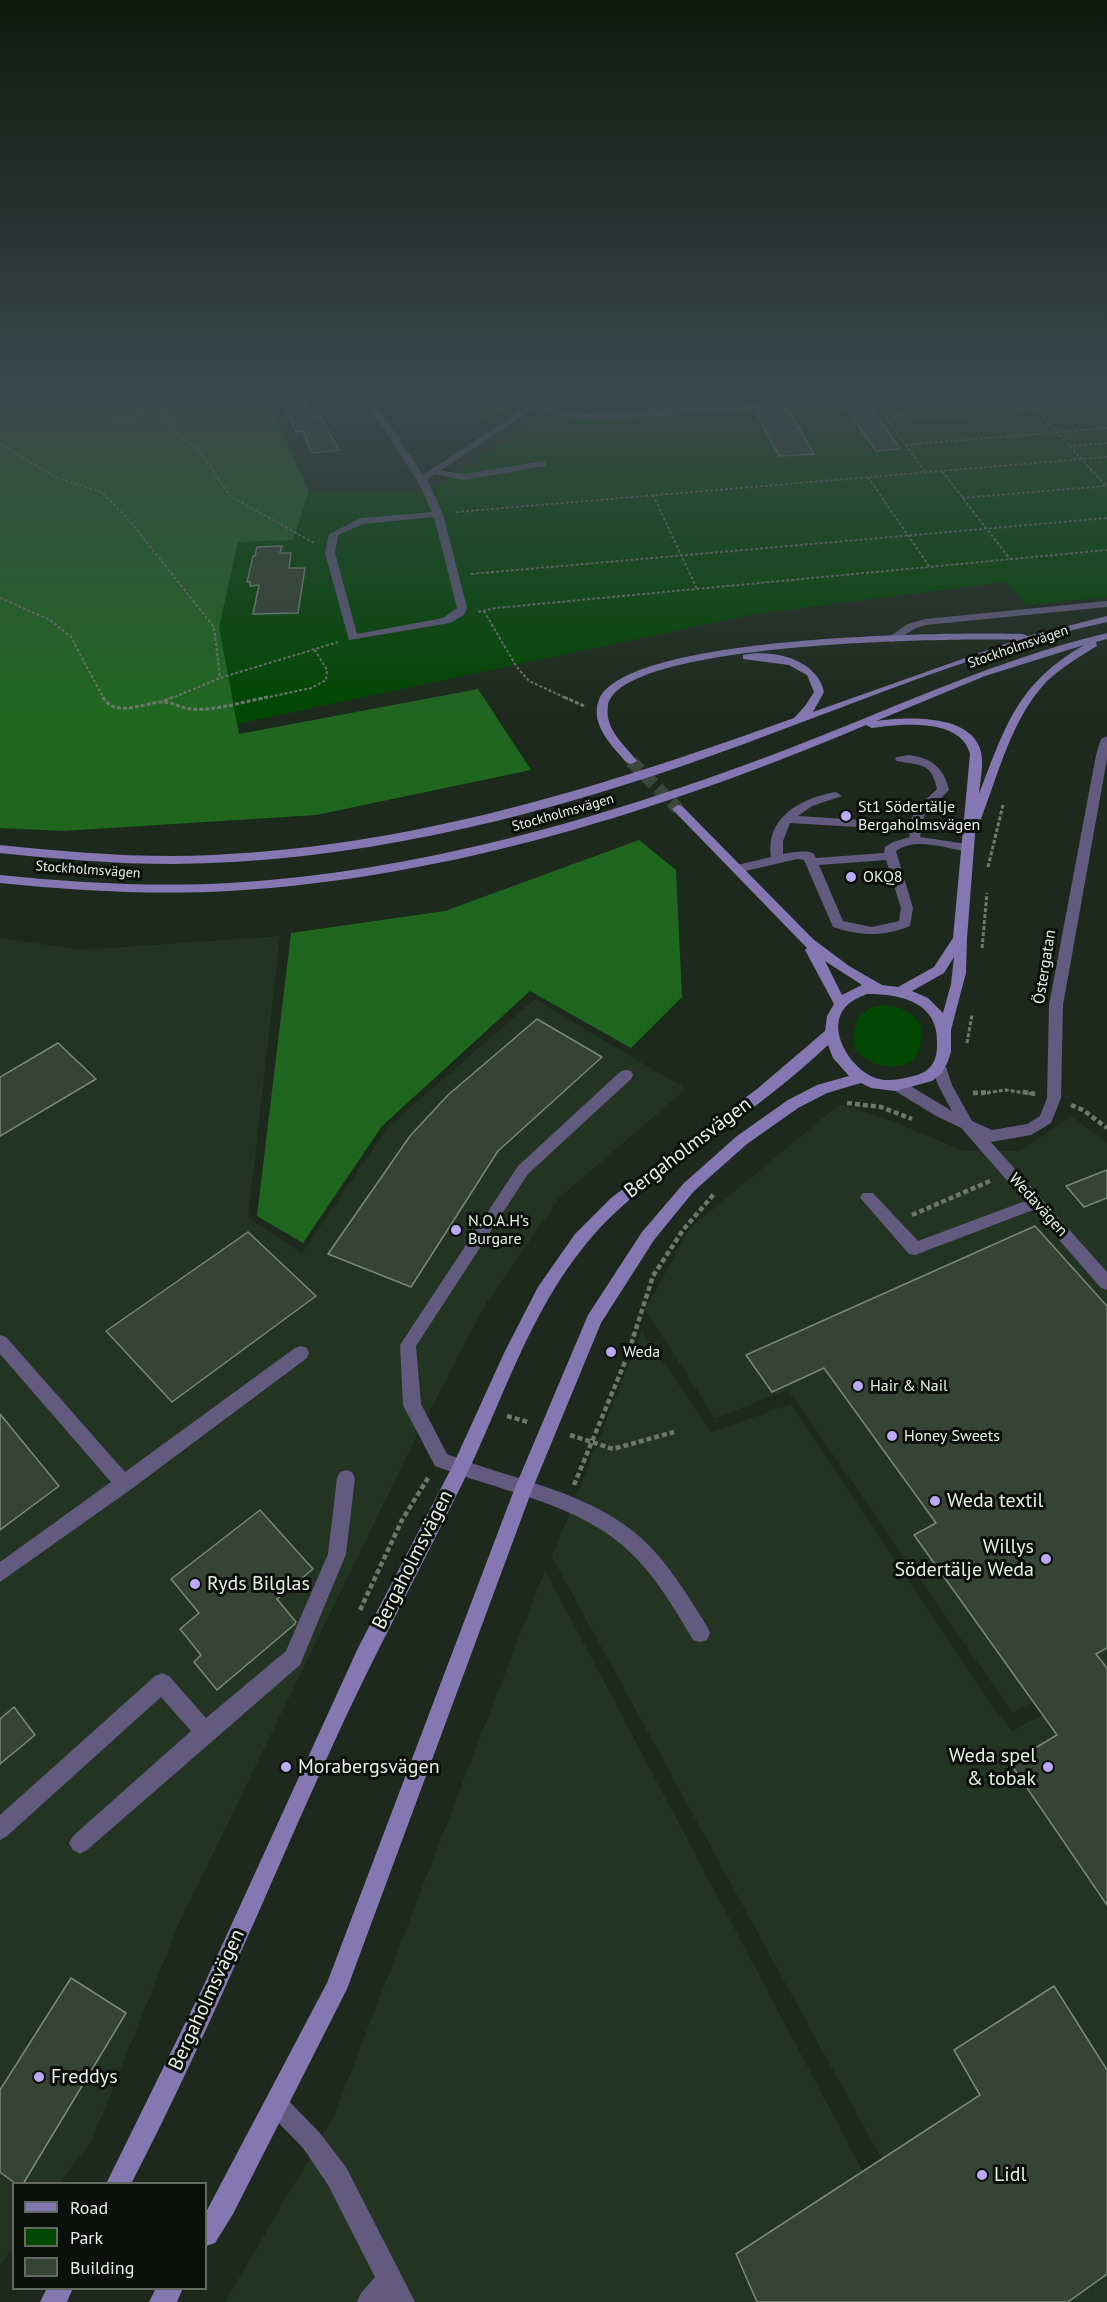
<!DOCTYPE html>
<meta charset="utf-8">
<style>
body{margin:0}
#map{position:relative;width:1107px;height:2302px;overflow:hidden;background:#1d291c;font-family:"PT Sans",sans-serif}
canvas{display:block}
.legend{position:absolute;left:12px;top:2182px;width:195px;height:108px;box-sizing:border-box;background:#0b100a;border:2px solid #636a62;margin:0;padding:8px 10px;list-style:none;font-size:18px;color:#e7f0e7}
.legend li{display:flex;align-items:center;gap:12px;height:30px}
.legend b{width:30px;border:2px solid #636a62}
</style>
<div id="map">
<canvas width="1107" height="2302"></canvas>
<ul class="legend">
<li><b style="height:8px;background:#8578b2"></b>Road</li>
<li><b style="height:16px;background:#004701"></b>Park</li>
<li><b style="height:16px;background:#364435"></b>Building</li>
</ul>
</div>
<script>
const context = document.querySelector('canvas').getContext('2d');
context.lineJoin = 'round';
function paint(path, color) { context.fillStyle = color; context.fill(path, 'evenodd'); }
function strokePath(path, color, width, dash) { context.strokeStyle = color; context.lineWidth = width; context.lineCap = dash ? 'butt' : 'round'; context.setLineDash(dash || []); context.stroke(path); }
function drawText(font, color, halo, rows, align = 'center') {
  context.font = font + ' "PT Sans",sans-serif'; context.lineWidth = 6; context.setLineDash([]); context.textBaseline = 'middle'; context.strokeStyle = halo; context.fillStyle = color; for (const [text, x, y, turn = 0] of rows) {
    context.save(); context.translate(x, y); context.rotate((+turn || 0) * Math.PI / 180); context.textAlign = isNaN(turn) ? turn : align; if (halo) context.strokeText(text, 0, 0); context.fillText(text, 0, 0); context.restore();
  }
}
paint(new Path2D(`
 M 280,936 L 248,1218 L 302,1253 L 388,1127 L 535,999 L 686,1089 L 560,1197 L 487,1302 L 421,1427 L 180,1921 L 92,2140 L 60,2183 L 14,2184 L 13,2247 L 0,2265 L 0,938 L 82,950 Z
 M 840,1104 L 892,1121 L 964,1151 L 1020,1151 L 1072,1116 L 1107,1143 L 1107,1667 L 1012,1712 L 788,1390 L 715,1418 L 645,1310 L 689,1229 Z
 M 642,1331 L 711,1432 L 791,1404 L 990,1703 L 1012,1731 L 1107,1681 L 1107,2302 L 960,2302 L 552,1557 Z
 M 545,1570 L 932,2302 L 225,2302 L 333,2118 Z`), '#233422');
paint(new Path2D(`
 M 0,398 L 239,541 L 293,540 L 309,491 L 431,491 L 568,398 L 1107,398 L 1107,597 L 1026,605 L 1006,582 L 755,614 L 237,724 L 122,773 Z
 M 883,1005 C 904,1007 926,1017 921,1041 C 919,1047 919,1054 914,1059 C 898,1074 860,1065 854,1044 C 851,1036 856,1025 858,1017 L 872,1007 Z`), '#004701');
paint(new Path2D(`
 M 0,398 L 267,398 L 309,491 L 293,540 L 238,542 L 219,627 L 239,734 L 478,689 L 531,770 L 316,815 L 62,831 L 0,828 Z
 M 471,398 L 521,398 L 486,421 Z
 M 639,840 L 676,870 L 682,997 L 631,1048 L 530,991 L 382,1126 L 303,1243 L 257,1216 L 291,933 L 445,911 Z`), '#1f671f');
const building = new Path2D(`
 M 281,398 L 304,398 L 312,417 L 320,416 L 339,450 L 312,453 L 303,431 L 296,432 Z
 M 839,398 L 865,398 L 900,449 L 876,451 Z
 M 788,409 L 814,454 L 779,456 L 756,412 Z
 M 282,546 L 280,553 L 291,553 L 289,568 L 305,568 L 298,613 L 253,614 L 259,585 L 250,586 L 250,582 L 247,582 L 253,556 L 255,556 L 257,547 Z
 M 537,1019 L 602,1057 L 498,1151 L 411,1287 L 328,1254 L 410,1136 L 448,1095 Z
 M 58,1043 L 96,1079 L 0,1136 L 0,1077 Z
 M 1107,1170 L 1107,1198 L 1084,1207 L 1066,1186 Z
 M 1035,1226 L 1107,1306 L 1107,1648 L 1096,1654 L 1107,1668 L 1107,1905 L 1010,1763 L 1057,1735 L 914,1535 L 936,1523 L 824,1368 L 772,1392 L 746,1355 Z
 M 248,1232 L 316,1296 L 172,1402 L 106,1331 Z
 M 0,1414 L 59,1486 L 0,1530 Z
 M 260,1510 L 313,1569 L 277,1599 L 296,1622 L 295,1624 L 217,1690 L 194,1662 L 201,1655 L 180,1629 L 199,1613 L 171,1579 Z
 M 14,1707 L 35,1735 L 0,1764 L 0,1719 Z
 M 71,1978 L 126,2013 L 23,2184 L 16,2184 L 0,2172 L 0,2090 Z
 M 1054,1986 L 1107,2070 L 1107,2274 L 1068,2302 L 757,2302 L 736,2254 L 980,2095 L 954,2050 Z`);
paint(building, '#364435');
strokePath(building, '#7a8979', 1.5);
strokePath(new Path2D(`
 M 631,761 L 678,809`), '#3b473a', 13, [13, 6]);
strokePath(new Path2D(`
 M 108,398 L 118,418 L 163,412 L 176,434 L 199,450 L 230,496 L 314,543
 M 876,398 L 889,422
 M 884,398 L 897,415 L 889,422 L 925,472
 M 1026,398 L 1106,486
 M 0,405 L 5,398
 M 897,415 C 958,423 1030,410 1090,398
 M 0,444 L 59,479 L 102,492 L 133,525 L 214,627 L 220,678
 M 905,445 L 1107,428
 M 1069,446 L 1107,443
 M 942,471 L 1010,559
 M 868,477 L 929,566
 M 653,495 L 697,589
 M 962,498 L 1106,486
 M 456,512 L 1107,457
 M 471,574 L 1107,518
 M 0,598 L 50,620 L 71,637 L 104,699
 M 484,611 L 516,666 L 529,681 L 568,699
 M 478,612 L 496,608 L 1107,550
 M 170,699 L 220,678 L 338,642
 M 260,699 L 311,688 L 326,680 L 327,670 L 315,650`), '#6e786d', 2, [3, 2]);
strokePath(new Path2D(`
 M 103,697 C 115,719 145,702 163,702 C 172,702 181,708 190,709 C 216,711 242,702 268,697
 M 564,697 L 584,706
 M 164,701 L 173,697
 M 988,867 L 1003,805
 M 982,948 L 987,893
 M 967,1043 L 972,1015
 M 981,1094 L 1005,1090 L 1034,1094`), '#6e786d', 3, [4, 2]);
strokePath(new Path2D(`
 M 1023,1092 L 1035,1094
 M 973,1093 L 990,1092
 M 847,1103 L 881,1107 L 912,1119
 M 1071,1105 L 1083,1110 L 1107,1128
 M 912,1215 L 990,1181
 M 507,1416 L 528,1422
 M 570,1435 L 613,1449 L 674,1432
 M 574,1485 L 627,1357 L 653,1276 L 683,1230 L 714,1194
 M 360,1610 L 402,1520 L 428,1478`), '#6e786d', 4.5, [5, 3]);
paint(new Path2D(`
 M 537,401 L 566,412 L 590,414 L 767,403 L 771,406 L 767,409 L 590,420 L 565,417 L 534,406 L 533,404 Z
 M 543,461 L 546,462 L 546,466 L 464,480 L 430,473 L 434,470 L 464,474 Z
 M 419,478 L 427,480 L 443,514 L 467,608 L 464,615 L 450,623 L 349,640 L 325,553 L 329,534 L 361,518 L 432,512 L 417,480 ZM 434,517 L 457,608 L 443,618 L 357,634 L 335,553 L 338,535 L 363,524 Z
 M 1107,601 L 1107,607 L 926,625 L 916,628 L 893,642 L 884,640 L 908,624 L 925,619 Z
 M 909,755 C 932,758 944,768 949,790 L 924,816 L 920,837 L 967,844 L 973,848 L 967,852 C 945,848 916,837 896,851 L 913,908 L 910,926 C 883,937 861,936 833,927 L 804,860 L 797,859 L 737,873 L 731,869 L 733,866 L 771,857 C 765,817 801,798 836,792 L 842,796 L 812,806 L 798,816 L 909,823 L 918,807 L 937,789 C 931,761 920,766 897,761 L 895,759 L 897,757 ZM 790,823 L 908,830 L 910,837 L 893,842 L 885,847 L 884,853 L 816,858 L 813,853 C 803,850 794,852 783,854 L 783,841 ZM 886,860 L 901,908 L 899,921 L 872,927 L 843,921 L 819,865 Z
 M 626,1070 L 631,1071 L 633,1075 L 631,1079 L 528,1174 L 416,1346 L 421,1404 L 447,1454 C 509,1479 581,1489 634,1532 C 665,1557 686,1593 707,1626 L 710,1633 L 707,1640 L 700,1642 L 693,1640 C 673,1606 652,1570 621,1544 C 569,1501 496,1490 435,1466 L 403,1405 L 400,1345 L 518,1166 L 621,1071 Z
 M 968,1120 L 973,1122 L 1107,1272 L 1107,1290 L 1101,1288 L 1033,1210 L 915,1255 L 909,1254 L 863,1201 L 860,1197 L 863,1193 L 873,1193 L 918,1241 L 1025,1201 L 963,1130 L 961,1126 Z
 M 0,1335 L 6,1337 L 125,1472 L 295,1348 L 301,1346 L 307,1348 L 309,1353 L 307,1358 L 130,1490 L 0,1582 L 0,1562 L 111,1482 L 0,1354 Z
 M 346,1470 L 352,1472 L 355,1478 L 346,1554 L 300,1665 L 87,1850 L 80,1854 L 73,1850 L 69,1843 L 73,1836 L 191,1731 L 161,1697 L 7,1836 L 0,1840 L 0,1815 L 155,1676 L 162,1673 L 169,1676 L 206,1718 L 286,1651 L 328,1554 L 337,1478 L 340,1472 Z
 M 276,2092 L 284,2096 L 319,2132 L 346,2167 L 415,2302 L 357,2302 L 361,2293 L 375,2277 L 328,2185 L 303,2148 L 268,2112 L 264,2104 L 268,2096 Z`), '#625b7f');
paint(new Path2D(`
 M 364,398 L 372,398 L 423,475 L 540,398 L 550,398 L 422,483 L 417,480 Z
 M 1107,736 L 1107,759 L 1063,1005 L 1061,1098 L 1051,1123 L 1031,1135 L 991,1142 L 936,1116 L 892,1089 L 890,1085 L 892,1081 L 902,1081 L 952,1111 L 938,1085 L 932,1067 L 939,1062 L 946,1067 L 952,1085 L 972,1121 L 992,1130 L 1027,1124 L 1040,1116 L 1047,1098 L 1049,1005 L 1096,755 L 1101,739 Z`), '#625b7f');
paint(new Path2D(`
 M 1107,616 L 1107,622 C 963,654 827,716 688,764 C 523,821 348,863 172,864 C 114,864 57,859 0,853 L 0,845 C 57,851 114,856 172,856 C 389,854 592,791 794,718 L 805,706 L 814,692 L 807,675 L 789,665 L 743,659 L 743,655 C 773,649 817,659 824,692 L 813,712 L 1016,640 C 957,638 619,641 608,706 C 604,729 625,745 637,761 L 631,764 L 627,763 C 613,747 589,724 599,700 C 626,634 955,632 1023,634 L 1028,636 Z
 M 1107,633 L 1107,639 L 1096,642 L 1097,646 C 1079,657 1062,667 1047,681 C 1012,718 999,772 981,819 L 976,822 L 967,938 L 966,973 L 951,1030 L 951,1052 L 948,1061 L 942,1073 L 932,1081 L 895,1091 L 871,1088 L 861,1083 L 827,1093 L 798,1108 L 747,1144 L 694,1191 L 654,1240 L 601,1323 L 532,1490 L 347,1989 L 233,2214 L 215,2243 L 206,2246 L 206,2212 L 327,1983 L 514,1490 L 588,1315 L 642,1232 L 684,1183 L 737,1136 L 788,1100 L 817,1085 L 849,1076 L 833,1058 L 828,1045 C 795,1076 759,1104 722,1131 C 675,1165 623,1198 586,1244 C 529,1313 503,1400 464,1480 C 420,1570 372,1658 331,1749 C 265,1894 205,2042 131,2184 L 106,2184 L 202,1989 L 358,1648 L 453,1465 L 505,1351 L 538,1287 L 575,1234 L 611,1198 L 757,1089 L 825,1031 L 827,1016 L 834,1004 L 805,950 L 807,948 L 672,809 L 678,805 L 682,806 L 813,939 L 849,966 L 882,985 L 898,987 L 934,967 L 953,938 L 970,754 C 961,717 899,724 872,728 L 866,725 C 665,810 449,878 230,891 C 153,895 77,891 0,883 L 0,875 C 77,883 153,887 230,883 C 416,872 598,820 772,755 C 884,713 990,661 1107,633 ZM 1084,645 C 1017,684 1006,725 979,794 C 980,781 984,765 981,752 C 972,713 905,717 876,721 L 985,676 ZM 954,957 L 951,984 L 943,1013 L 928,998 L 912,991 L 944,973 ZM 825,961 L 862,985 L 842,995 ZM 867,994 C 903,994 940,1003 937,1046 C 937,1056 934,1065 926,1071 C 921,1074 915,1076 909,1077 C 897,1080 884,1082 873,1077 C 848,1066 822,1023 851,1002 C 855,999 862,996 867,994 Z
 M 47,2288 L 73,2288 L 67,2302 L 40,2302 Z
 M 156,2288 L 183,2288 L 177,2302 L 149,2302 Z`), '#8578b2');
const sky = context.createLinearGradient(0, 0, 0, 721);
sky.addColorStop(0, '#10170f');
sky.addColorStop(0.55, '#3a494b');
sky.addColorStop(1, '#3a494b00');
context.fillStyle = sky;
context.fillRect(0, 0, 1107, 721);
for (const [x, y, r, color] of [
 [846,816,6,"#baaaf6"],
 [851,877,6,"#baaaf6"],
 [456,1230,6,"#baaaf6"],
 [611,1352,6,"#baaaf6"],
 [858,1386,6,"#baaaf6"],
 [892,1436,6,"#baaaf6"],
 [935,1501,6,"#baaaf6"],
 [1046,1559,6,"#baaaf6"],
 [195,1584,6,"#baaaf6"],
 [286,1767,6,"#baaaf6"],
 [1048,1767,6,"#baaaf6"],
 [39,2077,6,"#baaaf6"],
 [982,2175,6,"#baaaf6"]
]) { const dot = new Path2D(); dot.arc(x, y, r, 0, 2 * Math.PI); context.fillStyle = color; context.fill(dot); strokePath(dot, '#0b100a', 2); }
drawText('14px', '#e7f0e7', '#0b100a', [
 ["Stockholmsvägen",1018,647,-19],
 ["Stockholmsvägen",563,813,-16],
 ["Stockholmsvägen",88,870,4]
]);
drawText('16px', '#e7f0e7', '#0b100a', [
 ["St1 Södertälje",858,807],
 ["Bergaholmsvägen",858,825],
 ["OKQ8",863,877],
 ["N.O.A.H’s",468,1221],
 ["Burgare",468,1239],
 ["Weda",623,1352],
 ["Hair & Nail",870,1386],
 ["Honey Sweets",904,1436]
], 'left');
drawText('16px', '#e7f0e7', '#0b100a', [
 ["Östergatan",1045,967,-81],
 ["Wedavägen",1038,1205,48]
]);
drawText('20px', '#e7f0e7', '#0b100a', [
 ["Bergaholmsvägen",688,1148,-37],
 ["Bergaholmsvägen",413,1560,-63],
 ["Bergaholmsvägen",207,2000,-65]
]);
drawText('20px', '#e7f0e7', '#0b100a', [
 ["Weda textil",947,1501],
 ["Willys",1034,1547,"right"],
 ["Södertälje Weda",1034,1570,"right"],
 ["Ryds Bilglas",207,1584],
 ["Weda spel",1036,1756,"right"],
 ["& tobak",1036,1779,"right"],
 ["Morabergsvägen",298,1767],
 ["Freddys",51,2077],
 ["Lidl",994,2175]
], 'left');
</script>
